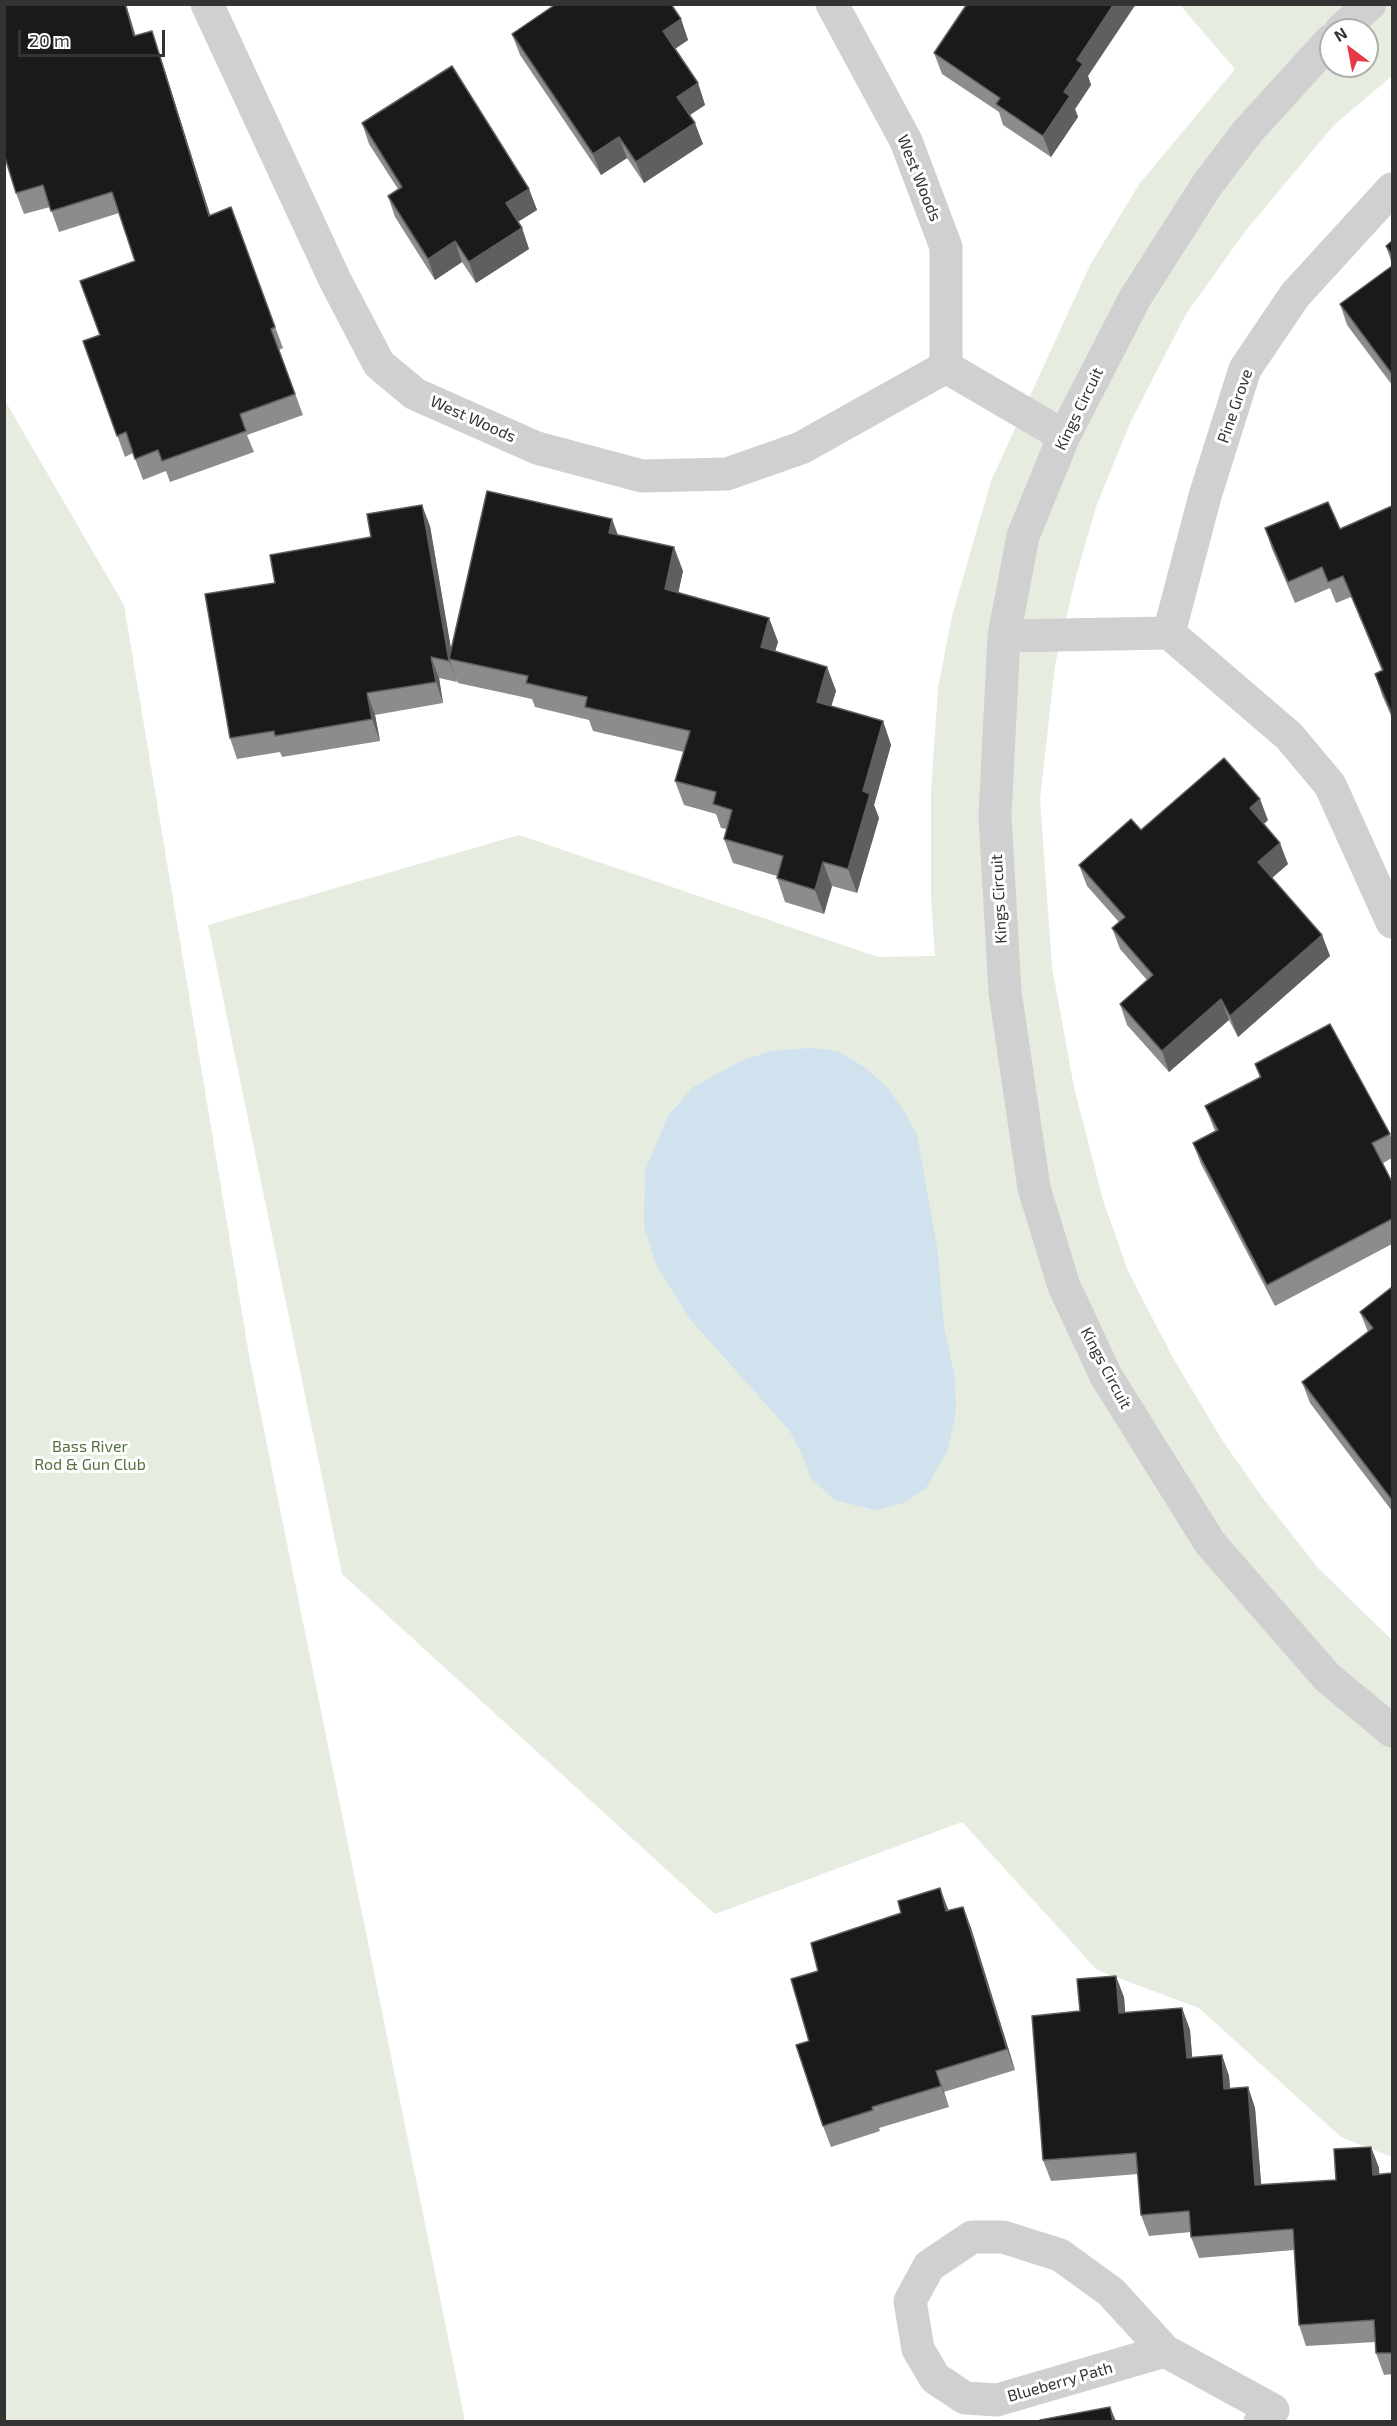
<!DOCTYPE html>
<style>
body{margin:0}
#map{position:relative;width:1397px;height:2426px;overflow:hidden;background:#fff;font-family:"Exo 2",sans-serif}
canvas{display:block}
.frame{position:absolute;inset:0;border:6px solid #333;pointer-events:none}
.north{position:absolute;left:1319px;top:18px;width:60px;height:60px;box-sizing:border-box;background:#fff;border:2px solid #adadad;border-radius:50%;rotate:328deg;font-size:16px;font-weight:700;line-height:24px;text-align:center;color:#333}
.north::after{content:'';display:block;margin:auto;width:21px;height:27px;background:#e63946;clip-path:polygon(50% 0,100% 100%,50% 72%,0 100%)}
.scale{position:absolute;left:18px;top:30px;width:147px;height:27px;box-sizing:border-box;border:3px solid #333;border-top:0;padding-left:8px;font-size:18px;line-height:21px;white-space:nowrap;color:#333;-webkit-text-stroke:4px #fff;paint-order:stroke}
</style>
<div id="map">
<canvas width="1397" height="2426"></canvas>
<div class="frame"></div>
<div class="north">N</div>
<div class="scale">20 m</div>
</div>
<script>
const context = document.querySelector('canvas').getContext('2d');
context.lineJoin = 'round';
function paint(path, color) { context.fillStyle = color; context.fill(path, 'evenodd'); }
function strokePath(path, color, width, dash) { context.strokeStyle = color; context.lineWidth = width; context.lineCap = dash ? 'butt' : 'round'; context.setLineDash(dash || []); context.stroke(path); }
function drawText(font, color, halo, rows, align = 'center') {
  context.font = font + ' "Exo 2",sans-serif'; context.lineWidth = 6; context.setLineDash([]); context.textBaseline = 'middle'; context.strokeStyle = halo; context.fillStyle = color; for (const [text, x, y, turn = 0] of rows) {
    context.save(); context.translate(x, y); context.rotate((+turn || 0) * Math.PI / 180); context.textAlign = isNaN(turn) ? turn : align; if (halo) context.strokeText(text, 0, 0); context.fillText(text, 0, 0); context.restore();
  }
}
paint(new Path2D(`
 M 1180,5 L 1392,5 L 1392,76 L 1334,125 L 1246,230 L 1186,314 L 1131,421 L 1097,504 L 1076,576 L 1055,665 L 1040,799 L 1052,967 L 1074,1087 L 1103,1200 L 1128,1271 L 1172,1356 L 1222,1440 L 1262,1497 L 1319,1569 L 1392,1640 L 1392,2157 L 1341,2137 L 1199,2008 L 1097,1970 L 962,1822 L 715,1914 L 342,1574 L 208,925 L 519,835 L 878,957 L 935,956 L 931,897 L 931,793 L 938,688 L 952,616 L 991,481 L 1090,265 L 1140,183 L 1235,69 ZM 1331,30 L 1367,30 L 1367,66 L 1331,66 Z
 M 4,399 L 124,605 L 250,1361 L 465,2421 L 5,2421 Z`), '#e6ecdf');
paint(new Path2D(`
 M 811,1048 L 838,1051 L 864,1067 L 888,1088 L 904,1111 L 917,1135 L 938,1253 L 944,1327 L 955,1377 L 956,1410 L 948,1450 L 926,1488 L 904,1503 L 875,1510 L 834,1500 L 811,1478 L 802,1454 L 789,1430 L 689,1318 L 655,1262 L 644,1227 L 645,1171 L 668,1116 L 693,1087 L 741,1061 L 771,1051 Z`), '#cfe2ee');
strokePath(new Path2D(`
 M 207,4 L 335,280 L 379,364 L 415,394 L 537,448 L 642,476 L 727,474 L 801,448 L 946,367
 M 832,4 L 906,141 L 946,247 L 946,367 L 1064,436
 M 1341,30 L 1370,4
 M 1331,40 L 1248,131 L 1207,185 L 1135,298 L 1064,436 L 1023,536 L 1004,636 L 995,816 L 1005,992 L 1034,1188 L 1064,1286 L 1106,1376 L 1210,1543 L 1327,1677 L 1392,1731
 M 1169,633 L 1205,496 L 1245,369 L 1295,295 L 1392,189
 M 1004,636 L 1169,633 L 1289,736 L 1330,785 L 1392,922
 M 1165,2351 L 997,2400 L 965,2398 L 935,2378 L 918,2349 L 910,2301 L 929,2266 L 972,2237 L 1003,2237 L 1060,2255 L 1111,2292 L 1165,2351 L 1273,2410 L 1260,2422`), '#d0d0d0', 33);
paint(new Path2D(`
 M 681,19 L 688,40 L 675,49 L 698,83 L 705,105 L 690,115 L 703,144 L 644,183 L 627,158 L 601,175 L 520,55 L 512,34 Z
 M 135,36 L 159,52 L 210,215 L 231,207 L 283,348 L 279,350 L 303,415 L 247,435 L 254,452 L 170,482 L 166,471 L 143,480 L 133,453 L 125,457 L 83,341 L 100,335 L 135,261 L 119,213 L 59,232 L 50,207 L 24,214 L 16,193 Z
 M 934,53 L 1088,76 L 1091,85 L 1075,109 L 1078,117 L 1051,157 L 1003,125 L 999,112 L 942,74 Z
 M 362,123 L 529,189 L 537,210 L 518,222 L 522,228 L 529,249 L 476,283 L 462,262 L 435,280 L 395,217 L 388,196 L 398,189 L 369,144 Z
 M 1392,241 L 1392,264 L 1386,246 Z
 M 1392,266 L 1392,385 L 1347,325 L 1340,304 Z
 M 1392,506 L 1392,718 L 1382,695 L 1375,674 L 1382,671 L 1351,597 L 1336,603 L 1330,588 L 1295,603 L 1272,549 L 1265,528 L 1340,529 Z
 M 430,526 L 451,650 L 618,535 L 683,571 L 678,592 L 769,618 L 778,642 L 775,651 L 827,667 L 836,691 L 831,707 L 883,721 L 891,745 L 874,805 L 879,818 L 857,893 L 832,886 L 824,914 L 785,902 L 777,878 L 777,876 L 733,863 L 724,839 L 727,829 L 721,828 L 716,814 L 684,805 L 675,781 L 684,752 L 593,731 L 589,720 L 535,707 L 532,699 L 458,683 L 456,678 L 457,682 L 439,678 L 443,703 L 375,715 L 380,741 L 282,757 L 280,752 L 237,759 L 230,738 L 275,583 L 371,537 Z
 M 1268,820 L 1264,824 L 1288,864 L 1272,878 L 1322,935 L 1330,956 L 1238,1037 L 1229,1020 L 1169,1072 L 1127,1025 L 1120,1004 L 1147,980 L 1120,949 L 1112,928 L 1119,922 L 1087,886 L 1079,865 L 1141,830 Z
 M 1255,1064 L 1390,1134 L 1392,1140 L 1392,1158 L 1383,1163 L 1392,1182 L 1392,1244 L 1275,1306 L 1201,1164 L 1193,1143 L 1215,1131 L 1205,1106 L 1260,1078 Z
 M 1392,1287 L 1392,1511 L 1310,1403 L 1302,1382 L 1368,1332 L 1360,1312 Z
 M 963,1907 L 971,1928 L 1015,2070 L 944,2092 L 949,2107 L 879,2128 L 880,2131 L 831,2147 L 823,2126 L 809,2041 L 818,1971 L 948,1911 Z
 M 1124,1997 L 1125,2013 L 1182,2008 L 1190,2030 L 1192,2057 L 1222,2055 L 1229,2076 L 1230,2089 L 1248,2087 L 1255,2108 L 1261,2185 L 1336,2180 L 1371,2147 L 1379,2168 L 1379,2174 L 1392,2173 L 1392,2374 L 1384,2375 L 1376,2353 L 1376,2342 L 1306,2346 L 1299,2325 L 1294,2250 L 1199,2258 L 1191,2237 L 1191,2232 L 1149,2236 L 1141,2215 L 1138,2174 L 1051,2181 L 1043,2160 L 1080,2011 Z`), '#8c8c8c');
paint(new Path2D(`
 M 125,4 L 126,4 L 142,57 L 134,36 Z
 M 1114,4 L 1136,4 L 1088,76 L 1091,85 L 1075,109 L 1078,117 L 1051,157 L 1043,136 L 1064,92 L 1077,60 Z
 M 681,19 L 688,40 L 670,52 L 663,31 Z
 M 152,31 L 159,52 L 217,237 L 209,216 Z
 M 698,83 L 705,105 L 685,118 L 677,97 Z
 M 695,123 L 703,144 L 644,183 L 636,162 Z
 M 619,137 L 627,158 L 601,175 L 593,154 Z
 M 529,189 L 537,210 L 514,224 L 506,203 Z
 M 522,228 L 529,249 L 476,283 L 469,262 Z
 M 455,241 L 462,262 L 435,280 L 428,259 Z
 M 422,505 L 430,526 L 453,660 L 449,659 L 457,682 L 449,661 Z
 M 612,519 L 621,543 L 609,533 Z
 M 674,547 L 683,571 L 674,613 L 665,589 Z
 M 769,618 L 778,642 L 769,671 L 761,647 Z
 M 431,657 L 439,678 L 443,703 L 436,682 Z
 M 827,667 L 836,691 L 825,726 L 817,702 Z
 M 367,693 L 375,715 L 380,741 L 372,719 Z
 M 883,721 L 891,745 L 874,805 L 879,818 L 857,893 L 848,869 L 863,791 Z
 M 1260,799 L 1268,820 L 1258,829 L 1250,808 Z
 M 1280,843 L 1288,864 L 1266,883 L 1258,862 Z
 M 823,862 L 832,886 L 824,914 L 815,890 Z
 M 1322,935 L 1330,956 L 1238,1037 L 1230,1016 Z
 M 1221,999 L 1229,1020 L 1169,1072 L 1162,1051 Z
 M 940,1888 L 948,1909 L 954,1932 L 946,1911 Z
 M 963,1907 L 971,1928 L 1015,2070 L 1007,2049 Z
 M 1116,1976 L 1124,1997 L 1127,2034 L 1119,2013 Z
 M 1182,2008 L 1190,2030 L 1194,2079 L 1187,2058 Z
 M 1222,2055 L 1229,2076 L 1232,2110 L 1224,2089 Z
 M 936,2071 L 944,2092 L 949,2107 L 941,2086 Z
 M 1248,2087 L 1255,2108 L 1263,2206 L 1255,2185 Z
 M 1371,2147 L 1379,2168 L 1381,2196 L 1373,2175 Z
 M 1110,2407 L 1116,2421 L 1113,2421 Z`), '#5f5f5f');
const building = new Path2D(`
 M 4,4 L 125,4 L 134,36 L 152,31 L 209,216 L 231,207 L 275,327 L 271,329 L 295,394 L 240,414 L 246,431 L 162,461 L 158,450 L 135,459 L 126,432 L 117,436 L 83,341 L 100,335 L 80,281 L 135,261 L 112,192 L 51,211 L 43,185 L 16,193 L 4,154 Z
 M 556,4 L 671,4 L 681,19 L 663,31 L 698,83 L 677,97 L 695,123 L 636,162 L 619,137 L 593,154 L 512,34 Z
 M 967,4 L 1114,4 L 1077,60 L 1083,64 L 1064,92 L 1070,96 L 1043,136 L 996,104 L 1000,98 L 934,53 Z
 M 452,66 L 529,189 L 506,203 L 522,228 L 469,262 L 455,241 L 428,259 L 388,196 L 402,187 L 362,123 Z
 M 1392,241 L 1392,255 L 1386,246 Z
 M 1392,266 L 1392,374 L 1340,304 Z
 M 487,491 L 612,519 L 609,533 L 674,547 L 665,589 L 769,618 L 761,647 L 827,667 L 817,702 L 883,721 L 863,791 L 870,794 L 848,869 L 823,862 L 815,890 L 777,878 L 783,856 L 724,839 L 732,810 L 713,804 L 716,792 L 675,781 L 690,731 L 585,707 L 587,697 L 526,683 L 528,676 L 449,659 Z
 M 1328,502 L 1340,529 L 1392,506 L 1392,714 L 1375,674 L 1383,670 L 1343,576 L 1328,582 L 1322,567 L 1288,582 L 1265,528 Z
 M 422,505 L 449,661 L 431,657 L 436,682 L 367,693 L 372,719 L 275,736 L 274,731 L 230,738 L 205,594 L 275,583 L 270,555 L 371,537 L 367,514 Z
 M 1224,758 L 1260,799 L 1250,808 L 1280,843 L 1258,862 L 1322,935 L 1230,1016 L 1221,999 L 1162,1051 L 1120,1004 L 1153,975 L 1112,928 L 1125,917 L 1079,865 L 1131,819 L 1141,830 Z
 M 1330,1024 L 1390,1134 L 1372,1143 L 1392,1182 L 1392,1219 L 1267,1285 L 1193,1143 L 1218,1130 L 1205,1106 L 1261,1077 L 1255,1064 Z
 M 1392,1287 L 1392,1500 L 1302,1382 L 1373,1328 L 1360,1312 Z
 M 940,1888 L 946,1911 L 963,1907 L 1007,2049 L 936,2071 L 941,2086 L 872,2107 L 873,2110 L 823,2126 L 796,2045 L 809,2041 L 791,1979 L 818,1971 L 811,1943 L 901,1913 L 898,1901 Z
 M 1116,1976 L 1119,2013 L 1182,2008 L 1187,2058 L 1222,2055 L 1224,2089 L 1248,2087 L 1255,2185 L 1336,2180 L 1334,2149 L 1371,2147 L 1373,2175 L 1392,2173 L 1392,2353 L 1376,2353 L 1374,2320 L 1299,2325 L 1293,2229 L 1191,2237 L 1189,2211 L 1141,2215 L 1136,2153 L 1043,2160 L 1032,2016 L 1080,2011 L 1077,1979 Z
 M 1110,2407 L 1113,2421 L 1041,2421 L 1040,2420 Z`);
paint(building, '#1a1a1a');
strokePath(building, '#5f5f5f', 1.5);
drawText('16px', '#333', '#fff', [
 ["West Woods",919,178,68],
 ["Pine Grove",1235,406,-71],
 ["Kings Circuit",1079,409,-64],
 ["West Woods",473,419,24],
 ["Kings Circuit",999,899,-93],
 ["Kings Circuit",1106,1368,62],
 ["Blueberry Path",1060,2382,-16]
]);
drawText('16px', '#56703f', '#fff', [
 ["Bass River",90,1447],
 ["Rod & Gun Club",90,1465]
]);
</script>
